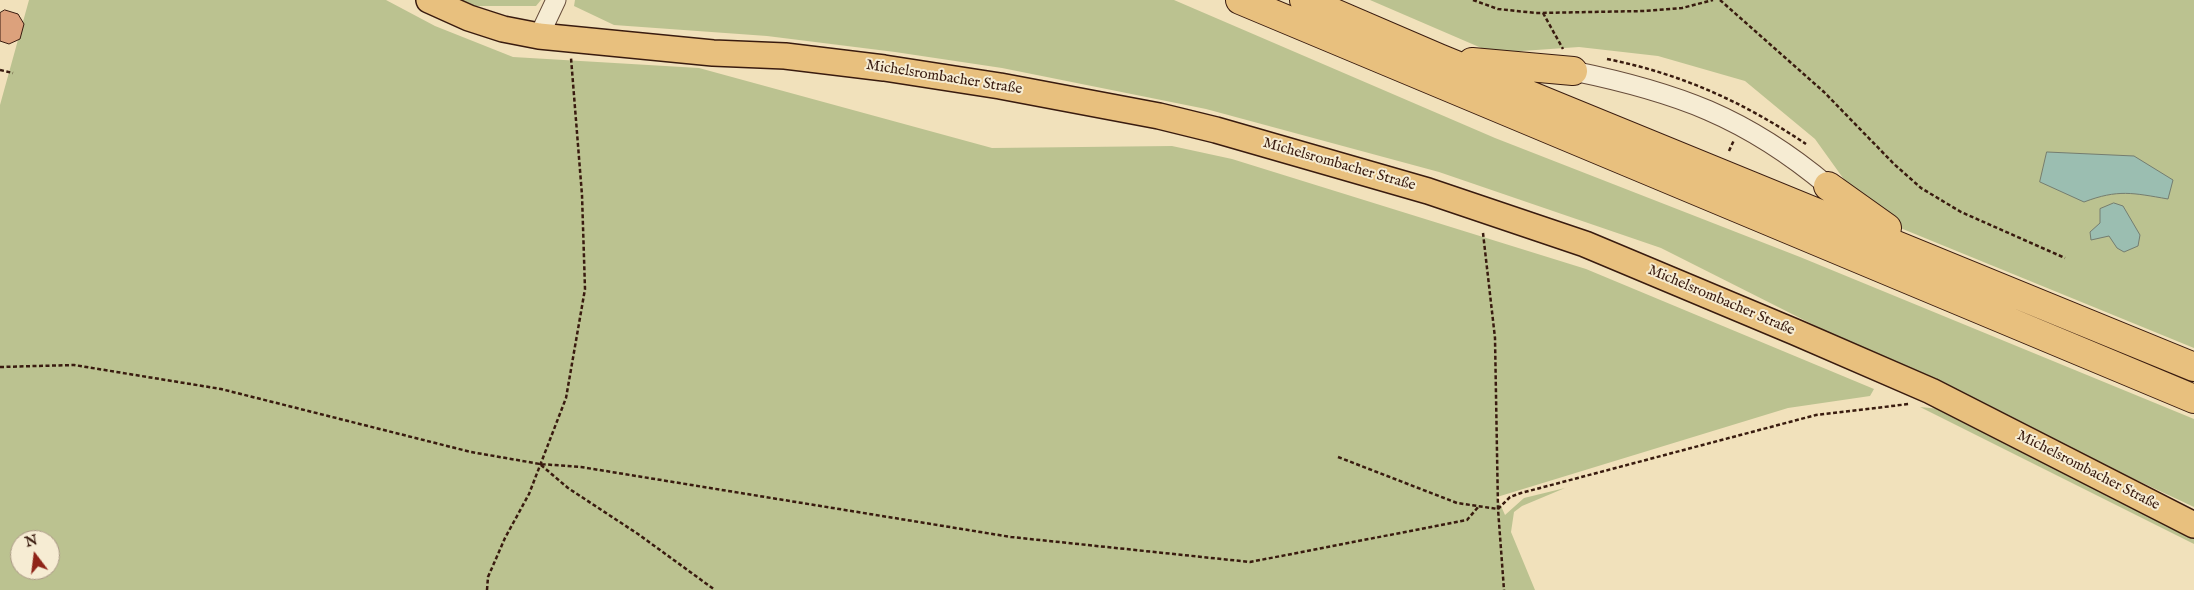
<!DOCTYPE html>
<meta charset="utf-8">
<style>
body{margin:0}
#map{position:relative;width:2194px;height:590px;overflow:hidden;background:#f1e1bb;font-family:"IM FELL English",serif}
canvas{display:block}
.north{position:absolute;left:10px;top:530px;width:50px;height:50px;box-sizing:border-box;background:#f6ecd3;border:1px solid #aa9885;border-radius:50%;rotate:345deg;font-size:14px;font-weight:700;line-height:20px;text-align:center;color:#391b0f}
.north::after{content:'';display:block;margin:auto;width:18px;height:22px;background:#8f2418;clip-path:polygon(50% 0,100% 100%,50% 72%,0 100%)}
</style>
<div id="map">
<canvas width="2194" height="590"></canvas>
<div class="north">N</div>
</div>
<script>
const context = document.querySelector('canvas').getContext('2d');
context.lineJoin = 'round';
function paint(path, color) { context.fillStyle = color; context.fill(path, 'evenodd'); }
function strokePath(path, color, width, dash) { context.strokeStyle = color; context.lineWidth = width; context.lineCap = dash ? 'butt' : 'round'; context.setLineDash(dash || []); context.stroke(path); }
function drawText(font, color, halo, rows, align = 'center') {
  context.font = font + ' "IM FELL English",serif'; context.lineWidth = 4; context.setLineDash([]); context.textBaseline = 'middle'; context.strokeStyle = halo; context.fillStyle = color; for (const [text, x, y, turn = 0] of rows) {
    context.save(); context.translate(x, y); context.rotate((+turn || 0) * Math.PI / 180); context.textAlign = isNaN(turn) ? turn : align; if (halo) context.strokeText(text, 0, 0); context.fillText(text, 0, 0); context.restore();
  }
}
paint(new Path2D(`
 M 29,0 L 386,0 L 435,26 L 513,57 L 699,68 L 992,148 L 1172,146 L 1232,159 L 1586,269 L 1874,389 L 1870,396 L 1788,408 L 1497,497 L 1505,515 L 1524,498 L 1565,488 L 1522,506 L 1514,512 L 1511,532 L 1535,590 L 0,590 L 0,105 ZM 20,540 L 50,540 L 50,570 L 20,570 Z
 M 459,0 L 541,0 L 536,6 L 471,6 Z
 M 575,0 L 1174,0 L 1495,138 L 1800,257 L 2194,419 L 2194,507 L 1931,384 L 1661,248 L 1439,172 L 1206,109 L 1002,68 L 895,52 L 767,36 L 614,25 L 574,6 Z
 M 1370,0 L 2194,0 L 2194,348 L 1893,225 L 1848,185 L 1815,139 L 1745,81 L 1658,56 L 1579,47 L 1493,53 Z
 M 1920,407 L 1940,409 L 2194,535 L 2194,544 Z`), '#bbc290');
const water = new Path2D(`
 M 2047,152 L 2134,156 L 2173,180 L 2168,199 C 2133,193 2118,189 2084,202 L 2040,182 Z
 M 2114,203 L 2123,206 L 2140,235 L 2138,246 L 2124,252 L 2117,248 L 2109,236 L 2091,240 L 2090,232 L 2100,223 L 2100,209 Z`);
paint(water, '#9bbeb1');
strokePath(water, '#747d70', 1);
const building = new Path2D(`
 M 5,10 L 18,14 L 24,24 L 20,39 L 9,44 L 0,41 L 0,13 Z`);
paint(building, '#dca17c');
strokePath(building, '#391b0f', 1);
const minor = new Path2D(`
 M 539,36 L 556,0
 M 1573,71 C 1676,92 1746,117 1828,186`);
const major = new Path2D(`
 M 429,0 L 469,18 L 503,29 L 539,36 L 713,53 L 785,56 L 884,68 L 1000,86 L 1159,116 L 1216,130 L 1428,191 L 1585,244 L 1795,332 L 1931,391 L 2194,525`);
const highway = new Path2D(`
 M 1240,0 L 2194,399
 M 1304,0 L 1439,58 L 2194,367
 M 1472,62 L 1573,71
 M 1828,186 L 1887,228`);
strokePath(minor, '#674c3a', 21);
strokePath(major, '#391b0f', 28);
strokePath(highway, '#391b0f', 30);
strokePath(new Path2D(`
 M 1473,0 L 1498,9 L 1536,13 L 1645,11 L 1682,8 L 1713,0
 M 1720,0 L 1824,92 L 1894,164 L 1921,188 L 1961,212 L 2065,258
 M 1543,13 L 1563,49
 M 1607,59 C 1682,74 1743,102 1806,144
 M 0,70 L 13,73
 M 1729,151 L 1734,140
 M 1483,233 L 1495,338 L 1498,509 L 1504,590
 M 0,367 L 74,365 L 221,389 L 471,452 L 540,464 L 581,467 L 1011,537 L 1250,562 L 1467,520 L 1479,506
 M 1338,457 L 1457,503 L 1498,509
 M 541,465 L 568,488 L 638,534 L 715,590
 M 1498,509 L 1510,497 L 1521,493 L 1816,415 L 1909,404
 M 487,590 L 488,577 L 505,538 L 529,494 L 566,398 L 585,289 L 582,195 L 571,58`), '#391b0f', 2.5, [4, 2.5]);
strokePath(minor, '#f6ecd3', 19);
strokePath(major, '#e8c07e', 25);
strokePath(highway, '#e8c07e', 28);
drawText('15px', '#391b0f', '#f6ecd3', [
 ["Michelsrombacher Straße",944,78,9],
 ["Michelsrombacher Straße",1339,165,16],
 ["Michelsrombacher Straße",1721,301,23],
 ["Michelsrombacher Straße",2088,471,27]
]);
</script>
